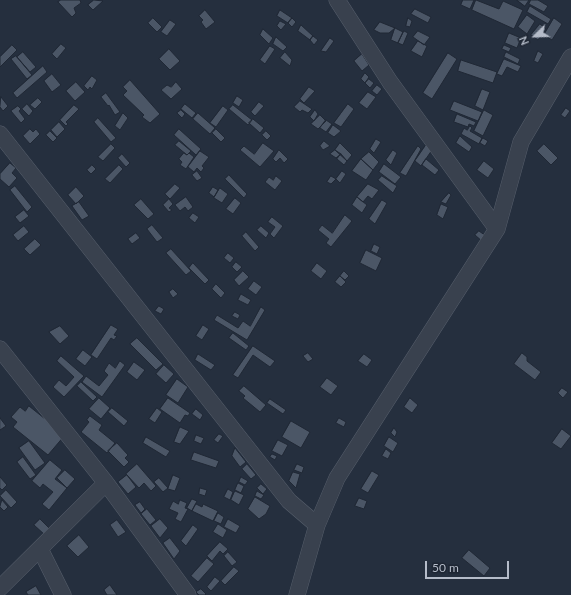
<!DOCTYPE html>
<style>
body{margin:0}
#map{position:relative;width:571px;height:595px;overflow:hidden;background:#252f3e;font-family:Lato,sans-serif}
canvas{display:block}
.north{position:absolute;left:515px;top:16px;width:40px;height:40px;-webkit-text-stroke:3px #1e2633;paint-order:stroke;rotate:247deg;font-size:11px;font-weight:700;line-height:16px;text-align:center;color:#b5bcc9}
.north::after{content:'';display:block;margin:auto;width:14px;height:18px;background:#b5bcc9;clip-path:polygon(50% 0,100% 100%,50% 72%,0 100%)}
.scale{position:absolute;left:425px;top:561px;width:84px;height:18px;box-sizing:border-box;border:2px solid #b5bcc9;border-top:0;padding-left:5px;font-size:12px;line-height:14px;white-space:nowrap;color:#b5bcc9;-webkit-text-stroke:3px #1e2633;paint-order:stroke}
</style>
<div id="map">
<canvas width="571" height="595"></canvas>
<div class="north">N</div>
<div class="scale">50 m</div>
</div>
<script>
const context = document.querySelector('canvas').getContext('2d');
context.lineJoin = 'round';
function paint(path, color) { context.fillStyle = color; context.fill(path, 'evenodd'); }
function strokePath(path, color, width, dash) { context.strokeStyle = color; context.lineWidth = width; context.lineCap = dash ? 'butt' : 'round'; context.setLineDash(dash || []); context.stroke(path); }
const building = new Path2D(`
 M 61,0 L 80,0 L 81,3 L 74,8 L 76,13 L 72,17 L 58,2 Z
 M 94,0 L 103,1 L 93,10 L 88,5 Z
 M 463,0 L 474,0 L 470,9 L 461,5 Z
 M 476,0 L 499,9 L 503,1 L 523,10 L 514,29 L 472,10 Z
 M 517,0 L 529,0 L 525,6 Z
 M 531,0 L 538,0 L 548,6 L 544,12 L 529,4 Z
 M 530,6 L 551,19 L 548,24 L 527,12 Z
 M 415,9 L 431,17 L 428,23 L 411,14 Z
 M 205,10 L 215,22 L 206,29 L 201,22 L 203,20 L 199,16 Z
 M 280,10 L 292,18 L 288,23 L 277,16 Z
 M 527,15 L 535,21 L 527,34 L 518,27 Z
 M 153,18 L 162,27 L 157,32 L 148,23 Z
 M 292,18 L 296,22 L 292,27 L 288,23 Z
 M 408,18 L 412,21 L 410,27 L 406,26 Z
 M 554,18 L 562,24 L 552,40 L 544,35 Z
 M 170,20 L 176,24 L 167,36 L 161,32 Z
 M 280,21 L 286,24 L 281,30 L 277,26 Z
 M 380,22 L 395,28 L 389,33 L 380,33 L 374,30 Z
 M 540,24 L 546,29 L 538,40 L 531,35 Z
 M 301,25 L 313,36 L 310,40 L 298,31 Z
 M 395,28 L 403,32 L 398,43 L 391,40 Z
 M 263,29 L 273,38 L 269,44 L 260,35 Z
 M 404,31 L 408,33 L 403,45 L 398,43 Z
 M 418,31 L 430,37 L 424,45 L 413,37 Z
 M 509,33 L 521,38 L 517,48 L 505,43 Z
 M 313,36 L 318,40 L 314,45 L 310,40 Z
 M 276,37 L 287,47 L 283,51 L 273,44 Z
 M 330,38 L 334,41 L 326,52 L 321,51 Z
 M 418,41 L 427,46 L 422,57 L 411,51 Z
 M 61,44 L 66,48 L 57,59 L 52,54 Z
 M 12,45 L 17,50 L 0,67 L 0,57 Z
 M 504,45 L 511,48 L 509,52 L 502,49 Z
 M 270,46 L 275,49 L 265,64 L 260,60 Z
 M 169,49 L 180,61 L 170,70 L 159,59 Z
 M 538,51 L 543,54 L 538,63 L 534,61 Z
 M 23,52 L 36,67 L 30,72 L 17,57 Z
 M 285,52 L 292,60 L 290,66 L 280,58 Z
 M 506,52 L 520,59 L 518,64 L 504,57 Z
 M 448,53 L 457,59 L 432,99 L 423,93 Z
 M 362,54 L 369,65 L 362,71 L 354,61 Z
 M 16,56 L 32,75 L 27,79 L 11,59 Z
 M 504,59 L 521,66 L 518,72 L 507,67 L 502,76 L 497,74 Z
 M 461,60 L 497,72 L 493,83 L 458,71 Z
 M 43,66 L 47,72 L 17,98 L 13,93 Z
 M 365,73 L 369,77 L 365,83 L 361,79 Z
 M 52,74 L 61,85 L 52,92 L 44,81 Z
 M 92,76 L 97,80 L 92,89 L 90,87 L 88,90 L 84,86 Z
 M 369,79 L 374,83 L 370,88 L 365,83 Z
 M 130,80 L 160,114 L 150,123 L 142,117 L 144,115 L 123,95 L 127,91 L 123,87 Z
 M 76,82 L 85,92 L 75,101 L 66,91 Z
 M 176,82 L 182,89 L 171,99 L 161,90 L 167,85 L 171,87 Z
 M 377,85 L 382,89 L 377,95 L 372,91 Z
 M 309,87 L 315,91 L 304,103 L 300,99 Z
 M 482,89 L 490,92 L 483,110 L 475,106 Z
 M 368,92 L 376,97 L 367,109 L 359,103 Z
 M 106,93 L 120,112 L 115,115 L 109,105 L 108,106 L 101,97 Z
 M 237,96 L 243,100 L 239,107 L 233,103 Z
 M 1,97 L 8,106 L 3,111 L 0,107 Z
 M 38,98 L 42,102 L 35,109 L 30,105 Z
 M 300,101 L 312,109 L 308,113 L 302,110 L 300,112 L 294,107 Z
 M 454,101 L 482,112 L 478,121 L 450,110 Z
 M 259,102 L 264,106 L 255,116 L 251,112 Z
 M 27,104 L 33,111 L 29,116 L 22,109 Z
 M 185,104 L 196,113 L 192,118 L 181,109 Z
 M 348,104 L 354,109 L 341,127 L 334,123 Z
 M 74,105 L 79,109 L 66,122 L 68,124 L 66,126 L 60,120 Z
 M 233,105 L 252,120 L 248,125 L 229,109 Z
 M 18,106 L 21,109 L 19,111 L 25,119 L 21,123 L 11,111 Z
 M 223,106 L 228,110 L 216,127 L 210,123 Z
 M 566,108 L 570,111 L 565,118 L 561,115 Z
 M 181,110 L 185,114 L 182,118 L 177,113 Z
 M 315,110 L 318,114 L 314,121 L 310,117 Z
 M 484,110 L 493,115 L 483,136 L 474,131 Z
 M 123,113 L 128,118 L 120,130 L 115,126 Z
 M 198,113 L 215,128 L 210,134 L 193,119 Z
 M 457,114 L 476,122 L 474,126 L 469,124 L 468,127 L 454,122 Z
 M 320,115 L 326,121 L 318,129 L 311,124 Z
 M 98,118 L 116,138 L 111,142 L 94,122 Z
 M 253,119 L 264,128 L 260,133 L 249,123 Z
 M 326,120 L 332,124 L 326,132 L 320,128 Z
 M 59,122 L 65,129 L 57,137 L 51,130 Z
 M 333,125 L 341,131 L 334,137 L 328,133 Z
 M 470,126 L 472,128 L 470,131 L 482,138 L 479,144 L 461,134 L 464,128 L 467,130 Z
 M 30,129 L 33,132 L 36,129 L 40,134 L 30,144 L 23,136 Z
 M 179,129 L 201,149 L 196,155 L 174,135 Z
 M 216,129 L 225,138 L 221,142 L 212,133 Z
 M 50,131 L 57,138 L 53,142 L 46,135 Z
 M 266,131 L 271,136 L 267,140 L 262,135 Z
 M 460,136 L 472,147 L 469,152 L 456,143 Z
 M 483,138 L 488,141 L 485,146 L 480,143 Z
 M 376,139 L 381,142 L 374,153 L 370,149 Z
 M 179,141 L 191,151 L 187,155 L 175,145 Z
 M 324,141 L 330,146 L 323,150 L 320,146 Z
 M 263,143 L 274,151 L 260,167 L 240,150 L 244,146 L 254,154 Z
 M 340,143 L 352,155 L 347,161 L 335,150 Z
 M 111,144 L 115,148 L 103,161 L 98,157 Z
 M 544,144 L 558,158 L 551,165 L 537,151 Z
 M 426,145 L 432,150 L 421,166 L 415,161 Z
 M 418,146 L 421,149 L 406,176 L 400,173 Z
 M 279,150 L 288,159 L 284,163 L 280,158 L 276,162 L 273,159 Z
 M 335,150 L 341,154 L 336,158 L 330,154 Z
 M 393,150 L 397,153 L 391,165 L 386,160 Z
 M 200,151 L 209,157 L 202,166 L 204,168 L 201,172 L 197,168 L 194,172 L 188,167 Z
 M 369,152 L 379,162 L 373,170 L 361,159 Z
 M 184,153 L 187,155 L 189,153 L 194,157 L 186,169 L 180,165 L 182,162 L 179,159 Z
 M 122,154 L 130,163 L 126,167 L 118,158 Z
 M 341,154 L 347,161 L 344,165 L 337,159 Z
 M 361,159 L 373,170 L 366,180 L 352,171 Z
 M 426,159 L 439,170 L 435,175 L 422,165 Z
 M 484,161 L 494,169 L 488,178 L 477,170 Z
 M 10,163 L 16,168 L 12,173 L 17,178 L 9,187 L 0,179 L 0,174 Z
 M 384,164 L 401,177 L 395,184 L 379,172 Z
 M 92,165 L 96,169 L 91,174 L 87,170 Z
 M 119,165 L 123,169 L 110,183 L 105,179 Z
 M 197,171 L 202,178 L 197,181 L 192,175 Z
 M 342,171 L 346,174 L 340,183 L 336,179 Z
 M 229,175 L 247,194 L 244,198 L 225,179 Z
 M 276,176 L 282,181 L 275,190 L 265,182 L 269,177 L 273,180 Z
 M 331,176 L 336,179 L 331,184 L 327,182 Z
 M 382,176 L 397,186 L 393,193 L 378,180 Z
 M 175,184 L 180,188 L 170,199 L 165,194 Z
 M 368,184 L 379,190 L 372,199 L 368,196 L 363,202 L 357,197 Z
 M 15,186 L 32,207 L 27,212 L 10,190 Z
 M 76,187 L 84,196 L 76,204 L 68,195 Z
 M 213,187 L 218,190 L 214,197 L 209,193 Z
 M 220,188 L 228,194 L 222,203 L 214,198 Z
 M 449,193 L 451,195 L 446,204 L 441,202 Z
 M 186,197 L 193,207 L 188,211 L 185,207 L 180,211 L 175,205 Z
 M 357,197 L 367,205 L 362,213 L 352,205 Z
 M 235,198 L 241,203 L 233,214 L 226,209 Z
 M 141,199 L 154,214 L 148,219 L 134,205 Z
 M 169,199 L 173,204 L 169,208 L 172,210 L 169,212 L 163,205 Z
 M 382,200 L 387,203 L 375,224 L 369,219 Z
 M 79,202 L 89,216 L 82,220 L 72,206 Z
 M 441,204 L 448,207 L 443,219 L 437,215 Z
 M 24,210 L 29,216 L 20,223 L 15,217 Z
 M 193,213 L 199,217 L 195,223 L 189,218 Z
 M 345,215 L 352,221 L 331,247 L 326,243 L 329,239 L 318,230 L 322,225 L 332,233 Z
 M 272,217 L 283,226 L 274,238 L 270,234 L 275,227 L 268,222 Z
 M 152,225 L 163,238 L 157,242 L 147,229 Z
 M 24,226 L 29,232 L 18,241 L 13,235 Z
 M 261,226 L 269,233 L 266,238 L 257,230 Z
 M 479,231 L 486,236 L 483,242 L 475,235 Z
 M 246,232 L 259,247 L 255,251 L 242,236 Z
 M 136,233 L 140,238 L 132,244 L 128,239 Z
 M 35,239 L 41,245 L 30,255 L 24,249 Z
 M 374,244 L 380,247 L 377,254 L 371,251 Z
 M 171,249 L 191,271 L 186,275 L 166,253 Z
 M 366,250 L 382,258 L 376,271 L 360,263 Z
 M 228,253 L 234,258 L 230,263 L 224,258 Z
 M 236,262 L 242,267 L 237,272 L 232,267 Z
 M 193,263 L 209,280 L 205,284 L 189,268 Z
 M 317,263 L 327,271 L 321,279 L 311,271 Z
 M 243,271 L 249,277 L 239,286 L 234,280 Z
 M 344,271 L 349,276 L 345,280 L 340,276 Z
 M 340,276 L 346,282 L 341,287 L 335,282 Z
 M 254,281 L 262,287 L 256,295 L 248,289 Z
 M 216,284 L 225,293 L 221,298 L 212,289 Z
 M 173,289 L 178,294 L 173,298 L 169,292 Z
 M 241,294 L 251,300 L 248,305 L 238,300 Z
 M 159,306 L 164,309 L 161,314 L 155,311 Z
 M 261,307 L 265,310 L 247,340 L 214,320 L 217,315 L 238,328 L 243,321 L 250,326 Z
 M 235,312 L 240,315 L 238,319 L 232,316 Z
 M 111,325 L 118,329 L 114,335 L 117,336 L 114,340 L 111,338 L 97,359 L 91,355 Z
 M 203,325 L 209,329 L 202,340 L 196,336 Z
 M 60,326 L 69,336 L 60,344 L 49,332 Z
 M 233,333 L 249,346 L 246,350 L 229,338 Z
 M 137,338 L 163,364 L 156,370 L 130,344 Z
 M 253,346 L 275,361 L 270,367 L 253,355 L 238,378 L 233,375 Z
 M 83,350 L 92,357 L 85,366 L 76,359 Z
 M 308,353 L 313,359 L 308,362 L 303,356 Z
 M 522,353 L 527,357 L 527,361 L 541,372 L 535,380 L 514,364 Z
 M 198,354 L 215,365 L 211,370 L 195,360 Z
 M 364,354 L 372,360 L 367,367 L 358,361 Z
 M 61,356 L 84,376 L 64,397 L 53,387 L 59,380 L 66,386 L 74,377 L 57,361 Z
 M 120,361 L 125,365 L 102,397 L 82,382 L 86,376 L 99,386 L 108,375 L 104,371 L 109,363 L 115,368 Z
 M 134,362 L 145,370 L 137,380 L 127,372 Z
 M 164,365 L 174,374 L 166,383 L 156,374 Z
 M 327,378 L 338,386 L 331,395 L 320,387 Z
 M 177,379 L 188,387 L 178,403 L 166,395 Z
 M 81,382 L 97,397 L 93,401 L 77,386 Z
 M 244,386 L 266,405 L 260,412 L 243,398 L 245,396 L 239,391 Z
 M 562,388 L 568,392 L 563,398 L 558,393 Z
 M 99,398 L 110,408 L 101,419 L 89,409 Z
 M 168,398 L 190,413 L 188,416 L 185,415 L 180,423 L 160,409 Z
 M 410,398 L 418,405 L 412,413 L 404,407 Z
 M 270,399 L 286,410 L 283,414 L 267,403 Z
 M 29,406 L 65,435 L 48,455 L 13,427 L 17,422 L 11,417 L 20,407 L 25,411 Z
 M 112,408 L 128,421 L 124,426 L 108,412 Z
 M 157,408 L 162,412 L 155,423 L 149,419 Z
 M 196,409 L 203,415 L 200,420 L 192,414 Z
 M 90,416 L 102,425 L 99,430 L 115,443 L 107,453 L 81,432 L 89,422 L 87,420 Z
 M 0,418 L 6,426 L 0,430 Z
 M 339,418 L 346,422 L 344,427 L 336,423 Z
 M 291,421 L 310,432 L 301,448 L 282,437 Z
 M 180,427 L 189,431 L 180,444 L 174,442 Z
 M 394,428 L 397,432 L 395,437 L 391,433 Z
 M 562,429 L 571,436 L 561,449 L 552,443 Z
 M 219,434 L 223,436 L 218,443 L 214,440 Z
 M 196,435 L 204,438 L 201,444 L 194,441 Z
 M 146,437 L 170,451 L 166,457 L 143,443 Z
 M 389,437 L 398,443 L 393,452 L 384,446 Z
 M 278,440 L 288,445 L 282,456 L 272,451 Z
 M 29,441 L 45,463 L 35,470 L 19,448 Z
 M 117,443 L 128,455 L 125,458 L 129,462 L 124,467 L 108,451 Z
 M 235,448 L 246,462 L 240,467 L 232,456 Z
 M 386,449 L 391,453 L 388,459 L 382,456 Z
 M 194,452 L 219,461 L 216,468 L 191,460 Z
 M 272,454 L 277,456 L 275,460 L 270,457 Z
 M 23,457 L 36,475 L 30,479 L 17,462 Z
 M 50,460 L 62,470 L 55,479 L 67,488 L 49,510 L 42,504 L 53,492 L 43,484 L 40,488 L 32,481 Z
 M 137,464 L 156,486 L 151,491 L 144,483 L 139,488 L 126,474 Z
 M 247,464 L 256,475 L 251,479 L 242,469 Z
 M 297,464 L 304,467 L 302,473 L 294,470 Z
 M 65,470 L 75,479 L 67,488 L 57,478 Z
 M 372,471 L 379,475 L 368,493 L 361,489 Z
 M 293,472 L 300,474 L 296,488 L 289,481 Z
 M 127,475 L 136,487 L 128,494 L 118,482 Z
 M 173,475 L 180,478 L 175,491 L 168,489 Z
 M 0,477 L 7,485 L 2,490 L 0,488 Z
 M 241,477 L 248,481 L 245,485 L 239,482 Z
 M 159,478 L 168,488 L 163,492 L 154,482 Z
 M 238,483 L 244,486 L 241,493 L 235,490 Z
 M 261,484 L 267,489 L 263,494 L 257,488 Z
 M 200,488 L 207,490 L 205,496 L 199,494 Z
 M 228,489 L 233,492 L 230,500 L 224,497 Z
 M 6,490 L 17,502 L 11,508 L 0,496 Z
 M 235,491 L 244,495 L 239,505 L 231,500 Z
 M 257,491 L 264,495 L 261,499 L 255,496 Z
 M 255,497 L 270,506 L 266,514 L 259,519 L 248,509 Z
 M 359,498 L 367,501 L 364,509 L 355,506 Z
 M 192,499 L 197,501 L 192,511 L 187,508 Z
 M 2,500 L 8,507 L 4,511 L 0,507 Z
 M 180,500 L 187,503 L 185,508 L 188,509 L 181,522 L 175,519 L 178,513 L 169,509 L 173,501 L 178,504 Z
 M 140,502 L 145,509 L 141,513 L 135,505 Z
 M 196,504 L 202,507 L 203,504 L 218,511 L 213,521 L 192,511 Z
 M 147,509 L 156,520 L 150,525 L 141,514 Z
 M 218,513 L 224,517 L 221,524 L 214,521 Z
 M 40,519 L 51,530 L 45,535 L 34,525 Z
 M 160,519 L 168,528 L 160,538 L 151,526 Z
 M 228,519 L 240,526 L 236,533 L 224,527 Z
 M 117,520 L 126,532 L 118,537 L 110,525 Z
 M 218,524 L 227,530 L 223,538 L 213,532 Z
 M 193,525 L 198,529 L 186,546 L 181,541 Z
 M 79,535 L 89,547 L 78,557 L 67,546 Z
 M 170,538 L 180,551 L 174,559 L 163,543 Z
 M 220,542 L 228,549 L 223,554 L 220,551 L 212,561 L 207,556 Z
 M 469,550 L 490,568 L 484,576 L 462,558 Z
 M 228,552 L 237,562 L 232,566 L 224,556 Z
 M 207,558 L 214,564 L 198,582 L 191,576 Z
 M 234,567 L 239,571 L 225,585 L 221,581 Z
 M 215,577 L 220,581 L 211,591 L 207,587 Z
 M 110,585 L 117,595 L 107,595 L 104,590 Z
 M 36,586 L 41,595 L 28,595 L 26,592 Z
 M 201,589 L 206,594 L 205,595 L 199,595 L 196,592 Z`);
paint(building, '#4b5666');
strokePath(building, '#202835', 1);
const minor = new Path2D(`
 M 337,0 L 390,82 L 497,229
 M 0,134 L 289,501 L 317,525
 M 0,349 L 106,483 L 188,595
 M 40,549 L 63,595
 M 0,588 L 106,483
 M 297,595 L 317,525 L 337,478 L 497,229 L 521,142 L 571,57`);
strokePath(minor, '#575f6c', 17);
strokePath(minor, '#39414e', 16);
</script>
